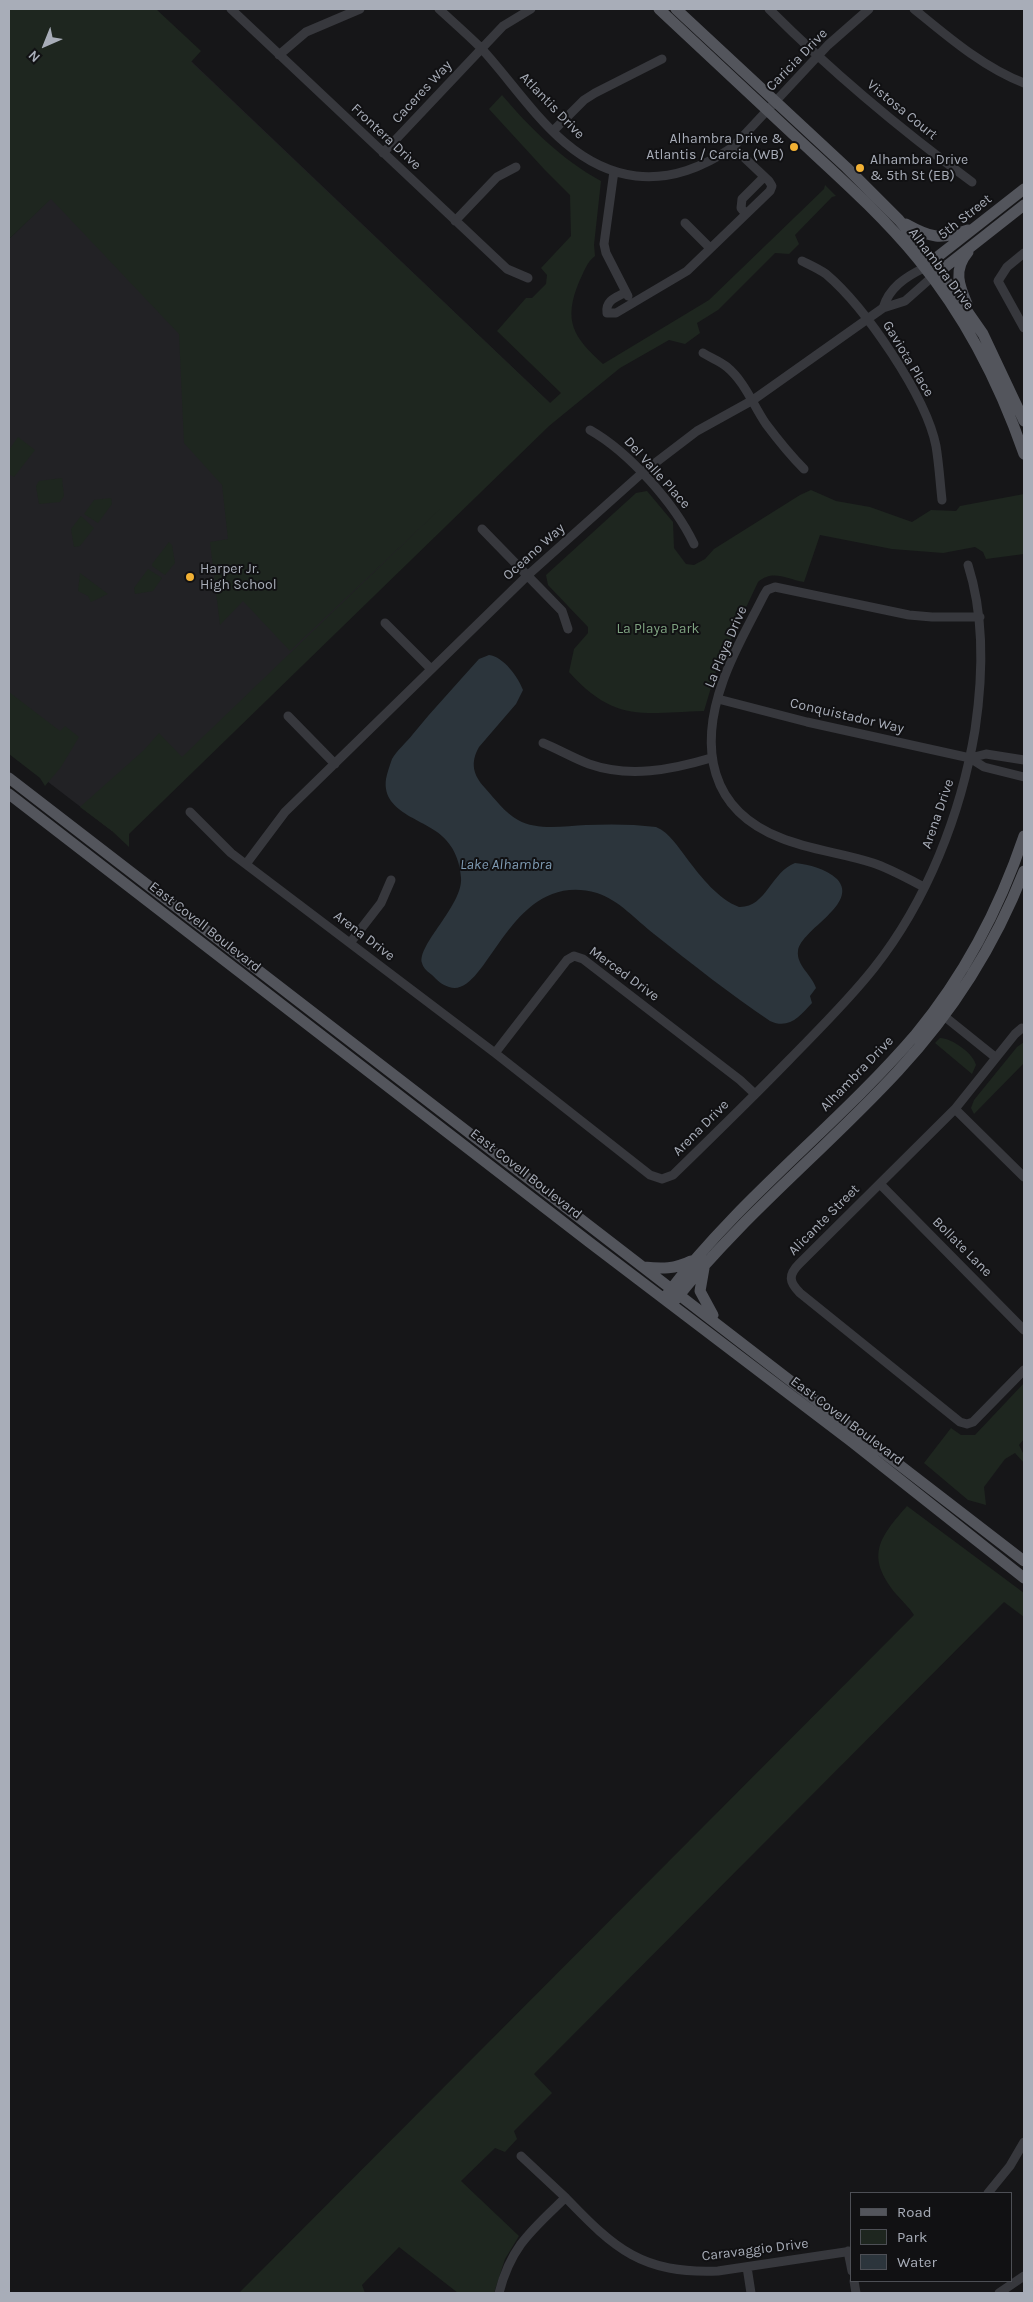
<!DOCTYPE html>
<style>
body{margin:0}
#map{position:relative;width:1033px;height:2302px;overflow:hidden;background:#161618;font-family:Karla,sans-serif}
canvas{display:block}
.frame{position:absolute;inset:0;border:10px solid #a8adb8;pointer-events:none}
.legend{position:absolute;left:850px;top:2192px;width:162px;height:90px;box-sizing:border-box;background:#111113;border:1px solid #4d4f55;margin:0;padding:6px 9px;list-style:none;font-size:15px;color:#a8adb8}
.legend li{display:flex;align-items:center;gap:10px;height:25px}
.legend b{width:25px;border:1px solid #4d4f55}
.north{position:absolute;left:20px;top:20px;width:50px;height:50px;-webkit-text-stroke:4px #111113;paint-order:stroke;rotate:224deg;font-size:14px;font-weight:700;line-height:20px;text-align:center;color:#a8adb8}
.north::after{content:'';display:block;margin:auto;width:18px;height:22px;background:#a8adb8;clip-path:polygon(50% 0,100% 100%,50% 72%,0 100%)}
</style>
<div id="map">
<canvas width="1033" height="2302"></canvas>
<div class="frame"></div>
<ul class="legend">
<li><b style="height:6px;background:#53555c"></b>Road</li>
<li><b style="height:14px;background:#1e261f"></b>Park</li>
<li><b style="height:14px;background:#2c353c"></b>Water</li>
</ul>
<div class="north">N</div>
</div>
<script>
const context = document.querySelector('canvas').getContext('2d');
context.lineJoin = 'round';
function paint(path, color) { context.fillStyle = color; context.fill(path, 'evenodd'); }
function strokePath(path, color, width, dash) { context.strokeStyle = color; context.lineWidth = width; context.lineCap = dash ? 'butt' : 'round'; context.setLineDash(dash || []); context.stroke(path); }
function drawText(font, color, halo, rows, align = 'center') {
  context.font = font + ' Karla,sans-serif'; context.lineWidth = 4; context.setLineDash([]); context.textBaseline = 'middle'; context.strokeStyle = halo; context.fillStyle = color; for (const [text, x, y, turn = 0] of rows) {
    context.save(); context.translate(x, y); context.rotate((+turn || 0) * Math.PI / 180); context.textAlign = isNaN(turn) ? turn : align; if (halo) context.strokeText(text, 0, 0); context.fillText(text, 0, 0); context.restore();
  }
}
paint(new Path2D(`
 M 191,61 L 550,403 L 112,831 L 9,752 L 9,239 Z`), '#222225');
paint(new Path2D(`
 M 9,9 L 156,9 L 201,51 L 191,62 L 550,403 L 561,393 L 497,331 L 526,298 L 532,298 L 546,284 L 547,275 L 541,268 L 571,236 L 570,195 L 544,169 L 489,109 L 502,95 C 531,129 561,159 601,181 L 594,245 L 595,256 C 586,263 584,272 579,282 C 563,321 573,337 603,364 L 709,300 L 824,189 L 825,185 L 836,196 L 832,197 L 795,235 L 799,244 L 789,254 L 775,253 L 718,310 L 697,323 L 700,333 L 685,344 L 669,340 L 620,368 L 549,426 L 129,834 L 129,847 L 112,831 L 80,807 L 144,750 L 159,733 L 182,757 L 443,506 L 290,651 L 243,601 L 220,625 L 210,542 L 228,539 L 222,485 L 184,443 L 179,334 L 51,199 L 9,239 Z
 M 18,437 L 35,450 L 14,477 L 9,474 L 9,450 Z
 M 62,478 L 64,496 L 60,502 L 39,504 L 36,486 L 39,481 Z
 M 811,490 L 836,501 L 870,507 L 912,522 L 931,510 L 956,511 L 960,506 L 1024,494 L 1024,554 L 986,559 L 983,552 L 975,547 L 943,553 L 892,549 L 820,535 L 804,582 C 786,579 773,569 758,582 L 715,674 L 704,711 C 642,713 615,723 569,672 L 574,649 L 588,633 L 588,627 L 548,585 L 546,575 L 636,493 L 647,491 L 673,522 L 674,548 L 686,564 L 694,565 L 705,559 L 714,549 L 800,495 Z
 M 111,498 L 112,504 L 98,523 L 84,514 L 94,500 Z
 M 81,516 L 94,528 L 80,546 L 74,547 L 71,529 Z
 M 169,542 L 172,545 L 175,563 L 165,575 L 152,566 L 152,564 Z
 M 148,569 L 162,578 L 153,591 L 135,594 L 134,588 Z
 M 80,573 L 108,594 L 91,602 L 88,596 L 78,591 Z
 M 9,692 L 60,731 L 65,726 L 79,737 L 61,767 L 45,786 L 40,778 L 9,754 Z
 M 940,1038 C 952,1038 974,1054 976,1065 L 972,1074 L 935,1043 Z
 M 1024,1042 L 1024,1063 L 974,1114 L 971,1108 L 974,1100 L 1017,1047 Z
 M 1024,1383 L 1024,1439 L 1019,1445 L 1024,1455 L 1024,1463 L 1015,1453 L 1005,1459 L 984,1487 L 986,1505 L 968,1500 L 924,1463 L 951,1428 L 961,1435 L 975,1435 Z
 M 907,1506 L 1024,1593 L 1024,1617 L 1004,1602 L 534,2074 L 552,2093 L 514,2131 L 517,2139 L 505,2152 L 495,2148 L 461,2181 L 519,2236 L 505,2259 L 494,2293 L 458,2293 L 399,2247 L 362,2285 L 365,2293 L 239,2293 L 914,1615 C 909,1607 902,1601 896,1594 C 865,1556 879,1538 907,1506 Z`), '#1e261f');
paint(new Path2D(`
 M 489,655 C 504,657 518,677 523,690 L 516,704 L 479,747 C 470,763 473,775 485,788 C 495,799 505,813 518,820 C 538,831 564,826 586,825 C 609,824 633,824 656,827 C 670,833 678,847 688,860 C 701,877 718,899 739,907 C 766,908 771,872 795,863 C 810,865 825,868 837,879 C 860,904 801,929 798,951 C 796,965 812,975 816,988 L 810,996 L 812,1003 C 800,1016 789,1030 770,1021 C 730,994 692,964 654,934 C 636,920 619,900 597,893 C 508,868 488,1001 449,987 C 442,985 437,980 432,975 C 428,972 423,968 422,963 C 417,945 463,905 461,878 C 460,864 456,851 446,840 C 429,819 381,815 386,779 C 387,773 390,765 392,759 C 397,750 407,742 413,734 C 434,708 457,684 479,659 Z`), '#2c353c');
strokePath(new Path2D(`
 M 231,9 L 507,269 L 528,278
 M 439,9 C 453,22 468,35 481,48 C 526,97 564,167 636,176 C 672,180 703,167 733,147 L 828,45 L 869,9
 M 769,9 C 832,72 900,129 972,182
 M 914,9 C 947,36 984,68 1024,83
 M 279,55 L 306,32 L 360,9
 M 553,131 L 584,100 L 595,93 L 662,59
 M 383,153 L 503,26 L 531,9
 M 614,171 L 604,244 L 606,253 L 628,296
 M 746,214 L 741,208 L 742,199 L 764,177
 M 455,221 L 497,177 L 516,167
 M 685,223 L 710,248
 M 1024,253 L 1007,267 L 998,281 L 1024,328
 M 802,261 C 810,265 819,269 826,274 C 865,307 926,396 936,446 C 939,464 940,482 942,500
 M 626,292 C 617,297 605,300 607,313 L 616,313 L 687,271 L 770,191 L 772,186 L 769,181 L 733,147
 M 883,308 C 889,288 905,277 924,268
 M 703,353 C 711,358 720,361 727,367 C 745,382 753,405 766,424 C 778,440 790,455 804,469
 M 590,430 C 629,452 675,504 694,544
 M 482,529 L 562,611 L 568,629
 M 385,623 L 431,669
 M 718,699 L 807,722 L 970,758 L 984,767 L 1024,777
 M 288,716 L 335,764
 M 543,743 C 558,749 573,758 589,764 C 629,778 671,770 711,758
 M 970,758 L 986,754 L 1024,760
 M 190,812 L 231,853 L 495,1053 L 650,1175 L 662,1179 L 673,1175 C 712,1137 751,1099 789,1060 C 818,1030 848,1001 874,968 C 927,901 961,814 975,730 C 983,676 985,618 968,565
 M 246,864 L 285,812 L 528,575 L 642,473 L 697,431 L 753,400 L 883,308 L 905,301 L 931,278
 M 924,887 C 908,879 891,869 873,863 C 843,853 810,850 781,838 C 709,810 699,748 723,681 C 733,652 750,623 764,595 L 767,590 L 775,587 L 909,615 L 932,617 L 980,617
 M 350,943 L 381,903 L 391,880
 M 939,1012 L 995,1057
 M 1024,1029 L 1022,1028 L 1015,1034 L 955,1109 L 799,1264 C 788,1275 789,1282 800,1293 L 960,1422 L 967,1424 L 973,1422 L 1024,1370
 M 495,1053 L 567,960 L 574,956 L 583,959 L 740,1080 L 755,1094
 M 955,1109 L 1024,1177
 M 880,1184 L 1024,1330
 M 521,2156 C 536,2170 551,2184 566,2198 C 615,2249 642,2274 718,2271 L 852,2251
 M 988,2193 L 1010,2166 L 1024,2142
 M 848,2251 L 852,2271
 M 747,2267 L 751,2293
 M 854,2281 L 856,2293
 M 499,2293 C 511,2246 532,2230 565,2198
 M 999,2293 L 1024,2276`), '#37383d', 9);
strokePath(new Path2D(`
 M 659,9 C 705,52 751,95 797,138 C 839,177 882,215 918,259 C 965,316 1000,385 1024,454
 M 676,9 L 847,168 L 899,220 L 928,255 L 983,334 L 1024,421
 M 906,224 C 931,238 940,240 968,230
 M 927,265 L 1024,189
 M 935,275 L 1024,205
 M 967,304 C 959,285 953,270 968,252
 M 9,778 L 1024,1561
 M 9,794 L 589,1242 L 851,1441 L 1024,1578
 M 644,1267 C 662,1269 675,1269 691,1261
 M 704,1268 L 700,1291 L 713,1315
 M 668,1293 C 740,1198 838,1125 916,1034 C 964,976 1000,907 1024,836
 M 676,1299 C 742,1216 826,1149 898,1071 C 952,1013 995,945 1024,871`), '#53555c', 11);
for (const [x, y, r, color] of [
 [794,147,5,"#f2b134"],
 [860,168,5,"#f2b134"],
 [190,577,5,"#f2b134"]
]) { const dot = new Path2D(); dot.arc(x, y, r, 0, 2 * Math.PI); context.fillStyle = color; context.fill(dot); strokePath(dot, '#111113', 2); }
drawText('14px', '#a8adb8', '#111113', [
 ["Caricia Drive",797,60,-46],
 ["Caceres Way",422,92,-47],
 ["Atlantis Drive",552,106,46],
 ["Vistosa Court",902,110,39],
 ["Frontera Drive",386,137,43],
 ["5th Street",965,217,-38],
 ["Alhambra Drive",941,269,53],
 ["Gaviota Place",908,359,59],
 ["Del Valle Place",657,473,48],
 ["Oceano Way",534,552,-42],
 ["La Playa Drive",726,647,-67],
 ["Conquistador Way",847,716,13],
 ["Arena Drive",938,814,-71],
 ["East Covell Boulevard",205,927,38],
 ["Arena Drive",364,936,37],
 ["Merced Drive",624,974,36],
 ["Alhambra Drive",857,1074,-46],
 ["Arena Drive",701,1128,-45],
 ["East Covell Boulevard",526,1174,38],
 ["Alicante Street",824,1220,-45],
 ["Bollate Lane",962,1247,45],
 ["East Covell Boulevard",847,1421,37],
 ["Caravaggio Drive",755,2250,-7]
]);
drawText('14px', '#a8adb8', '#111113', [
 ["Alhambra Drive &",784,139,"right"],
 ["Atlantis / Carcia (WB)",784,155,"right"],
 ["Alhambra Drive",870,160],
 ["& 5th St (EB)",870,176],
 ["Harper Jr.",200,569],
 ["High School",200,585]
], 'left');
drawText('14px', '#7fa381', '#111113', [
 ["La Playa Park",658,629]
]);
drawText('italic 15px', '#7f9bb3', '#111113', [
 ["Lake Alhambra",506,865]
]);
</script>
